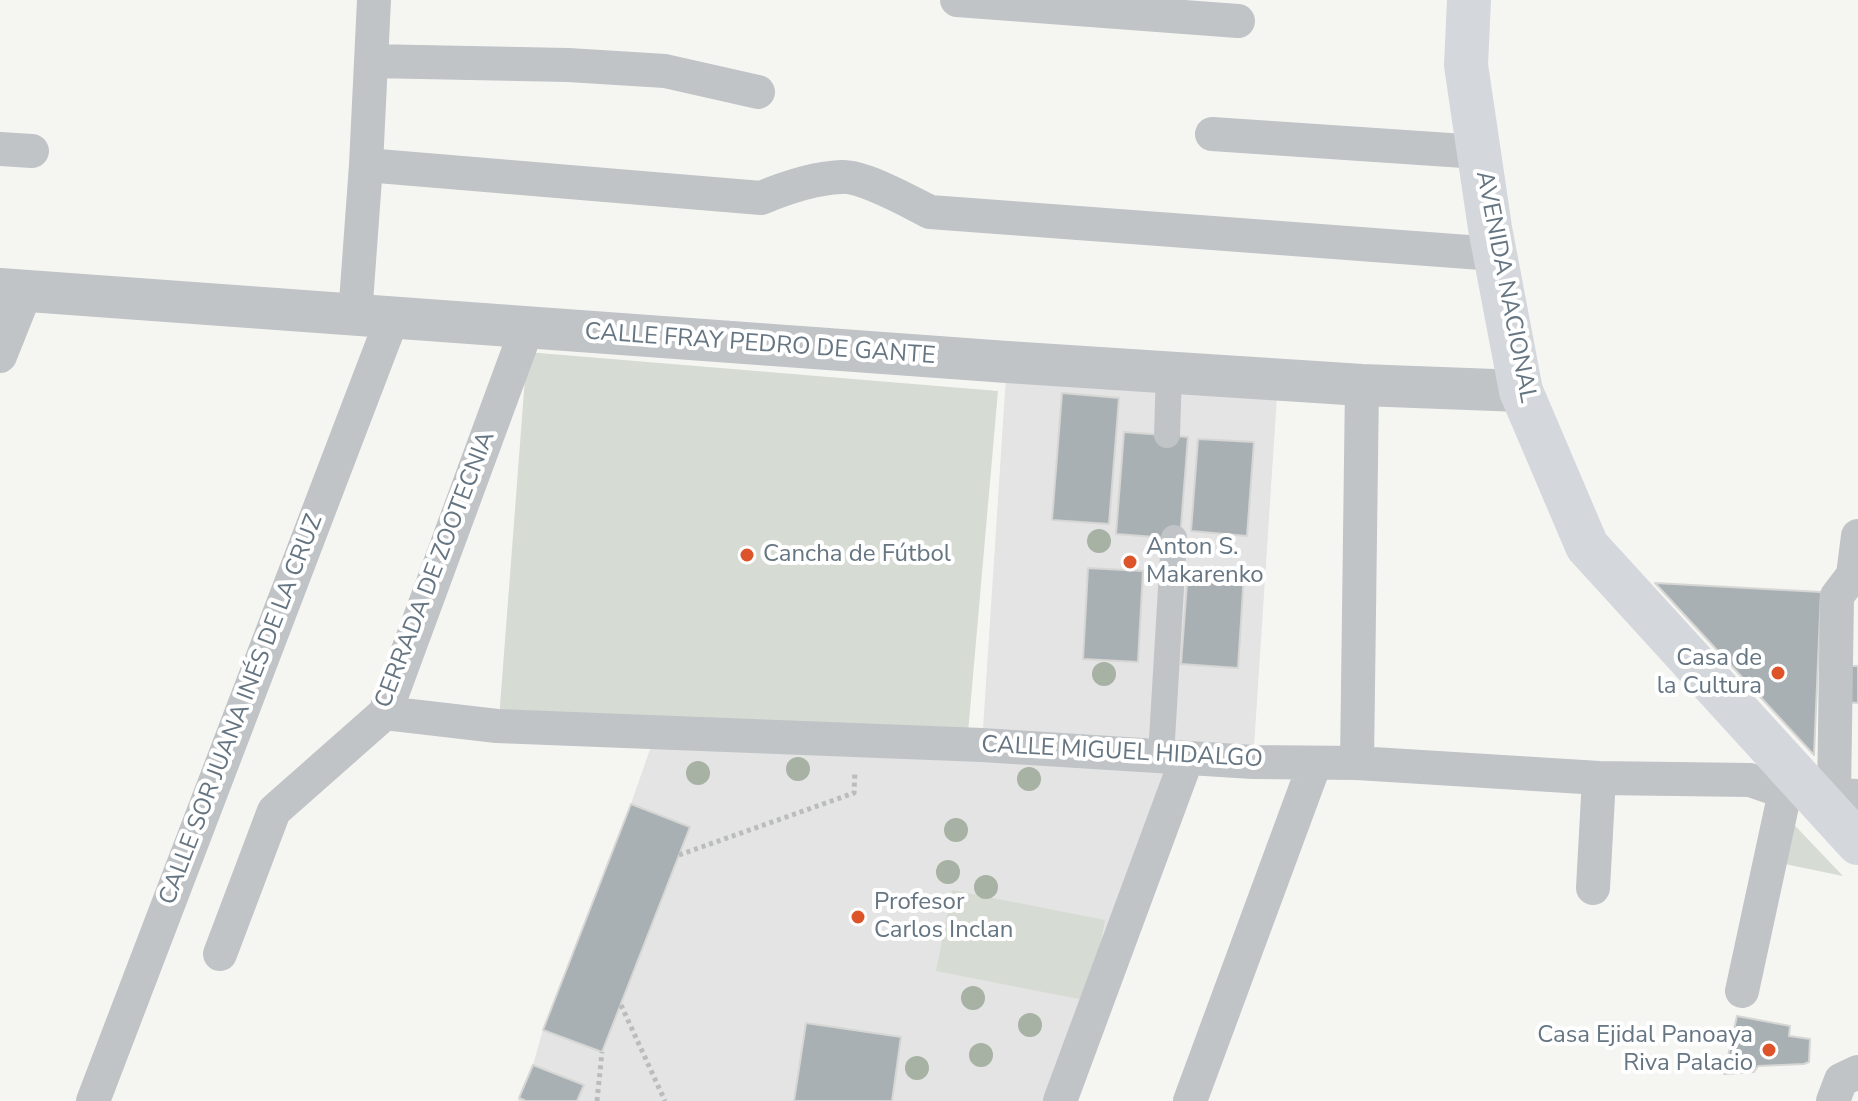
<!DOCTYPE html>
<meta charset="utf-8">
<style>
body{margin:0}
canvas{display:block;background:#f5f5f2}
</style>
<canvas width="1858" height="1101"></canvas>
<script>
const context = document.querySelector('canvas').getContext('2d');
context.lineJoin = 'round';
function paint(path, color) { context.fillStyle = color; context.fill(path, 'evenodd'); }
function strokePath(path, color, width, dash) { context.strokeStyle = color; context.lineWidth = width; context.lineCap = dash ? 'butt' : 'round'; context.setLineDash(dash || []); context.stroke(path); }
function drawText(font, color, halo, rows, align = 'center') {
  context.font = font + ' "Nunito Sans",sans-serif'; context.lineWidth = 8; context.setLineDash([]); context.textBaseline = 'middle'; context.strokeStyle = halo; context.fillStyle = color; for (const [text, x, y, turn = 0] of rows) {
    context.save(); context.translate(x, y); context.rotate((+turn || 0) * Math.PI / 180); context.textAlign = isNaN(turn) ? turn : align; if (halo) context.strokeText(text, 0, 0); context.fillText(text, 0, 0); context.restore();
  }
}
paint(new Path2D(`
 M 1007,362 L 1278,380 L 1253,762 L 1187,758 L 1060,1101 L 518,1101 L 533,1065 L 543,1030 L 631,804 L 656,732 L 982,744 Z`), '#e3e4e3');
paint(new Path2D(`
 M 527,352 L 998,391 L 967,744 L 499,719 Z
 M 1781,811 L 1843,876 L 1770,861 Z
 M 952,890 L 1105,920 L 1089,1001 L 936,971 Z`), '#d6dcd3');
const building = new Path2D(`
 M 1062,393 L 1119,398 L 1109,524 L 1052,520 Z
 M 1124,432 L 1188,437 L 1180,539 L 1116,534 Z
 M 1198,439 L 1254,442 L 1247,536 L 1191,531 Z
 M 1088,568 L 1143,571 L 1138,662 L 1083,659 Z
 M 1188,570 L 1244,574 L 1238,668 L 1181,664 Z
 M 1655,583 L 1821,592 L 1814,755 Z
 M 1843,666 L 1858,666 L 1858,703 L 1843,702 Z
 M 631,804 L 690,827 L 602,1052 L 543,1030 Z
 M 1737,1016 L 1790,1026 L 1789,1036 L 1810,1039 L 1809,1062 L 1804,1064 L 1758,1066 L 1754,1072 L 1724,1074 Z
 M 806,1023 L 901,1037 L 892,1101 L 794,1101 Z
 M 533,1065 L 584,1085 L 577,1101 L 526,1101 L 519,1098 Z`);
paint(building, '#a8b0b4');
strokePath(building, '#d6d6d4', 2);
strokePath(new Path2D(`
 M 679,855 L 854,793 L 855,771
 M 621,1005 L 665,1101
 M 597,1101 L 602,1052`), '#babcbe', 5, [4, 4]);
strokePath(new Path2D(`
 M 1167,435 L 1169,373
 M 1161,756 L 1174,538`), '#c0c4c7', 26);
strokePath(new Path2D(`
 M 957,0 L 1238,21
 M 371,61 L 568,65 L 665,71 L 758,92
 M 1212,134 L 1479,152
 M 0,149 L 32,151
 M 366,165 L 761,198 C 785,188 816,178 841,177 C 862,175 910,202 930,212 L 1495,254
 M 355,316 L 366,165 L 374,0
 M 0,356 L 26,291
 M 385,713 L 497,726 L 982,745 L 1253,762 L 1357,763 L 1599,778 L 1750,780 L 1785,792 L 1858,796
 M 1357,763 L 1362,385
 M 1834,795 L 1837,596 L 1853,575 L 1858,536
 M 1593,888 L 1599,778
 M 220,954 L 274,811 L 385,713 L 527,328
 M 1742,991 L 1785,792
 M 93,1101 L 392,319
 M 1060,1101 L 1187,758
 M 1190,1101 L 1315,763
 M 1833,1101 L 1841,1080 L 1858,1072`), '#c0c4c7', 34);
strokePath(new Path2D(`
 M 0,289 L 1007,362 L 1362,385 L 1521,391`), '#c0c4c7', 42);
strokePath(new Path2D(`
 M 1469,0 L 1466,65 L 1490,228 L 1521,391 L 1587,546 L 1858,843`), '#d4d8dc', 44);
context.fillStyle = '#a7b1a4';
for (const [x, y] of [
 [1099,541],
 [1104,674],
 [798,769],
 [698,773],
 [1029,779],
 [956,830],
 [948,872],
 [986,887],
 [973,998],
 [1030,1025],
 [981,1055],
 [917,1068]
]) { context.beginPath(); context.arc(x, y, 12, 0, 2 * Math.PI); context.fill(); }
for (const [x, y, r, color] of [
 [747,555,8,"#dd542a"],
 [1130,562,8,"#dd542a"],
 [1778,673,8,"#dd542a"],
 [858,917,8,"#dd542a"],
 [1769,1050,8,"#dd542a"]
]) { const dot = new Path2D(); dot.arc(x, y, r, 0, 2 * Math.PI); context.fillStyle = color; context.fill(dot); strokePath(dot, '#fff', 3); }
drawText('24px', '#657582', '#fff', [
 ["AVENIDA NACIONAL",1505,287,79],
 ["CALLE FRAY PEDRO DE GANTE",760,345,4],
 ["CERRADA DE ZOOTECNIA",436,570,-69],
 ["CALLE SOR JUANA INÉS DE LA CRUZ",242,710,-69],
 ["CALLE MIGUEL HIDALGO",1122,753,3]
]);
drawText('24px', '#657582', '#fff', [
 ["Anton S.",1146,548],
 ["Makarenko",1146,576],
 ["Cancha de Fútbol",763,555],
 ["Casa de",1762,659,"right"],
 ["la Cultura",1762,687,"right"],
 ["Profesor",874,903],
 ["Carlos Inclan",874,931],
 ["Casa Ejidal Panoaya",1753,1036,"right"],
 ["Riva Palacio",1753,1064,"right"]
], 'left');
</script>
